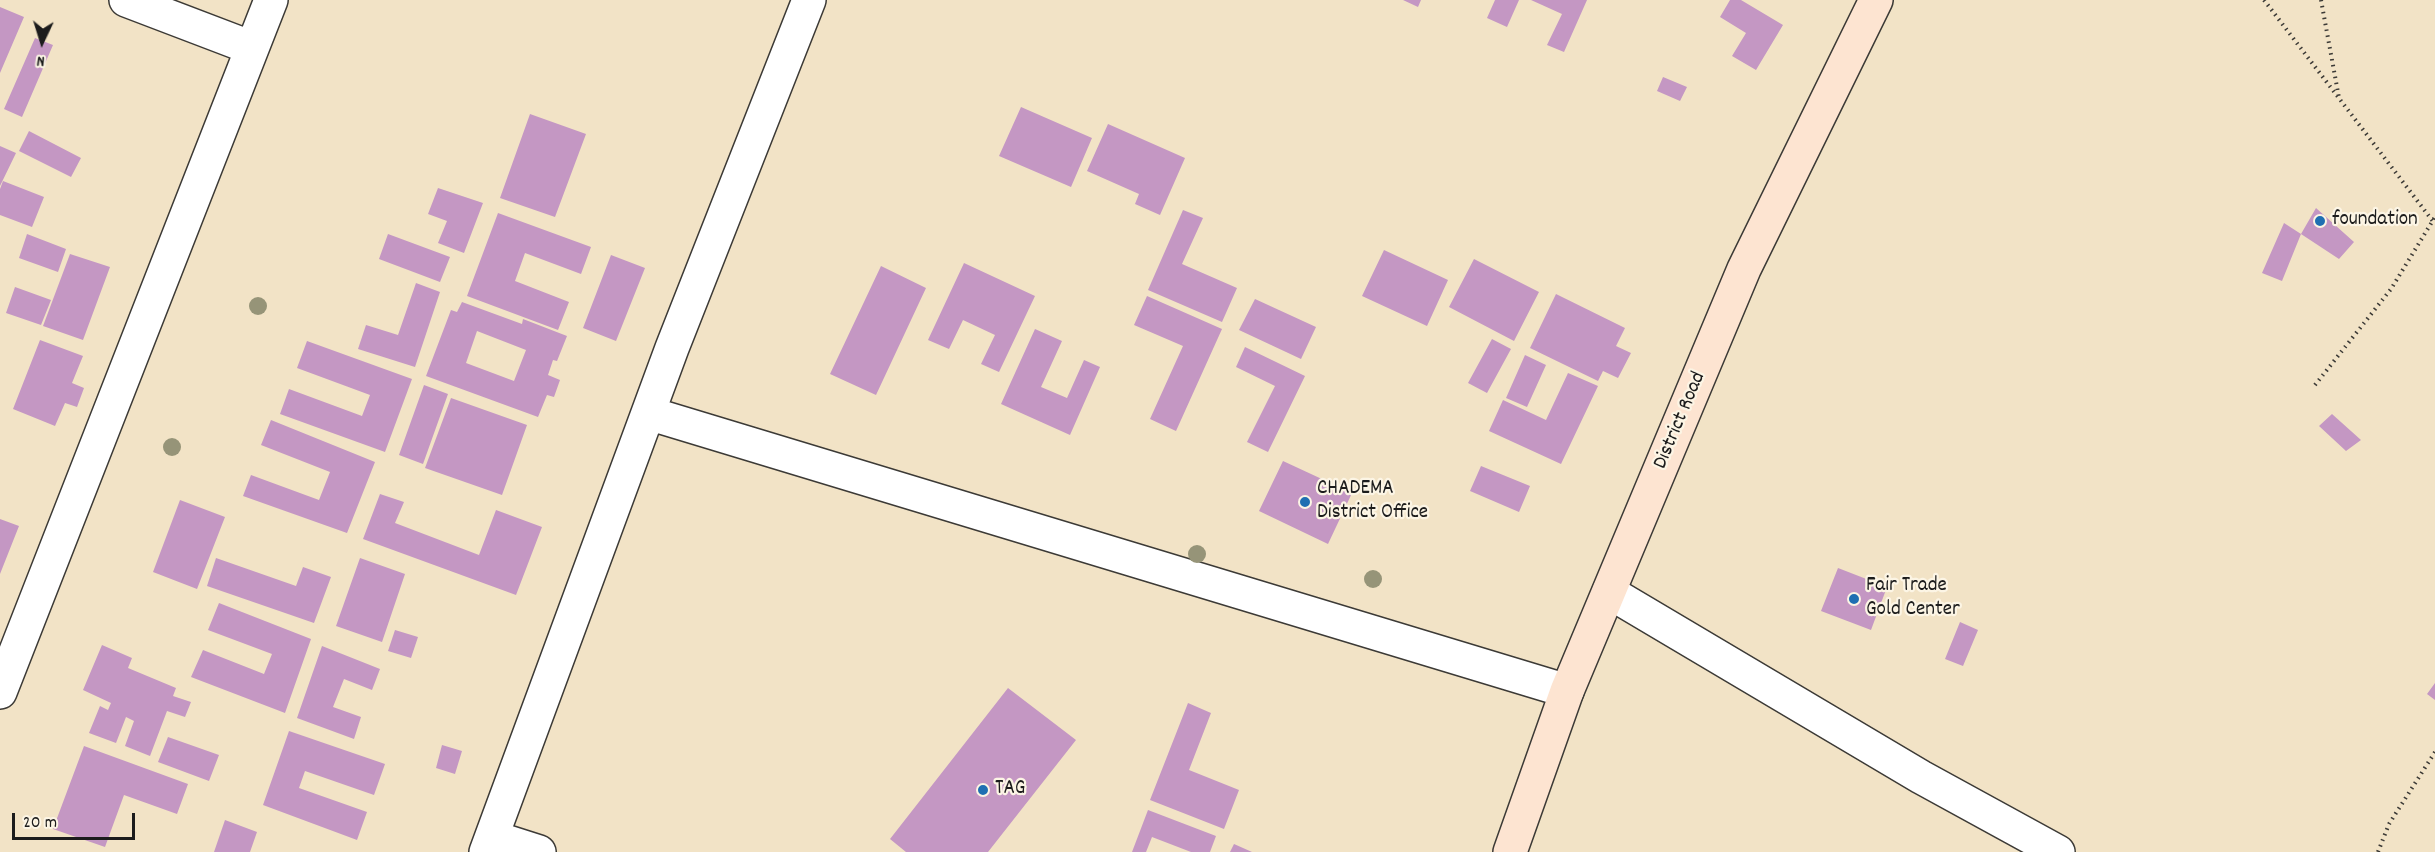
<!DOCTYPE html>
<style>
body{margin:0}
#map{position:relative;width:2435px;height:852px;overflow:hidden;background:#f2e3c6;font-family:Dekko,sans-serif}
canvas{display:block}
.north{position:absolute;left:12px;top:12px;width:60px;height:60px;-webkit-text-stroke:4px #fcf5e5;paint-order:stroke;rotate:184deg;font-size:16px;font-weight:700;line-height:24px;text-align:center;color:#1c1c1c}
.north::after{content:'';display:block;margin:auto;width:21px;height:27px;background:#1c1c1c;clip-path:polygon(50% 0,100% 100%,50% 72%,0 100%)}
.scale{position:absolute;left:12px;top:813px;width:123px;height:27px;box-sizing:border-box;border:3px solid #1c1c1c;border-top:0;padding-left:8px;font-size:18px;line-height:21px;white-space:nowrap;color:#1c1c1c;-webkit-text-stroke:4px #fcf5e5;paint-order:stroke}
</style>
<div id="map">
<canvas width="2435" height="852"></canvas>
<div class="north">N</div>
<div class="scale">20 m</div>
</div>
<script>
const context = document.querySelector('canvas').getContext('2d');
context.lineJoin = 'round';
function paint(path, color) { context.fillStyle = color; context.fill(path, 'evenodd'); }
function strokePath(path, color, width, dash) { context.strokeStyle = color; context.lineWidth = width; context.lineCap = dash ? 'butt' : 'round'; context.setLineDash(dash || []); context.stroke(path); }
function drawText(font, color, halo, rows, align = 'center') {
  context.font = font + ' Dekko,sans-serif'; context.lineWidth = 4.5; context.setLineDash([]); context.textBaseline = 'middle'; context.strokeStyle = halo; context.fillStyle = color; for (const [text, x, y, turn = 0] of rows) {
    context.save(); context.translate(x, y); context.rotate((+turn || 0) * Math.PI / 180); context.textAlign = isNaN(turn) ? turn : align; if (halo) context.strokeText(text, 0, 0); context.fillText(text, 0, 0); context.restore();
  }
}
paint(new Path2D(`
 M 1403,0 L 1421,0 L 1418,7 Z
 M 1495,0 L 1519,0 L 1507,27 L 1487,18 Z
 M 1531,0 L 1587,0 L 1564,52 L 1547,45 L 1562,14 Z
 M 1730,0 L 1741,0 L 1783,25 L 1756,70 L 1732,56 L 1746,33 L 1720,17 Z
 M 0,7 L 24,17 L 0,73 Z
 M 35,38 L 53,45 L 22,117 L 4,109 Z
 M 1663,77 L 1687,87 L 1680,101 L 1657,91 Z
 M 1021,107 L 1092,138 L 1071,187 L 999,156 Z
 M 530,114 L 586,134 L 555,217 L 500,198 Z
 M 1108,124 L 1185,158 L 1160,215 L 1135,204 L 1139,194 L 1087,171 Z
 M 29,131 L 81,158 L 71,177 L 19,151 Z
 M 0,146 L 16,153 L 0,186 Z
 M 3,181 L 44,197 L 32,227 L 0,215 L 0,189 Z
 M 438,188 L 483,203 L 464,253 L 438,243 L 447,221 L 428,214 Z
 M 2316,208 L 2354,242 L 2339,259 L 2301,234 Z
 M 1183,210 L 1203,218 L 1182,264 L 1237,288 L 1222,322 L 1148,290 Z
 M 498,213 L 591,247 L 581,274 L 525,253 L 515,281 L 569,302 L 558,330 L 467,296 Z
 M 2284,223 L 2301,234 L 2282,281 L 2262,273 Z
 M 27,234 L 66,249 L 58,272 L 19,258 Z
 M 388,234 L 450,257 L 440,282 L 379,259 Z
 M 1384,250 L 1448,280 L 1427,326 L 1362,296 Z
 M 70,254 L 110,267 L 83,340 L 43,326 Z
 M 611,255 L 645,268 L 616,341 L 583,328 Z
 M 1474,259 L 1539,292 L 1514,341 L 1449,307 Z
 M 964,263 L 1035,296 L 999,372 L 981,364 L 995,335 L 963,320 L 949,349 L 928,340 Z
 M 881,266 L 926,288 L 876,395 L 830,374 Z
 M 416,283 L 440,292 L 415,367 L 358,349 L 366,325 L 398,335 Z
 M 15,287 L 51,300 L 41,325 L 6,313 Z
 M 1556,294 L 1625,328 L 1616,346 L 1631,353 L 1618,378 L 1603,371 L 1598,381 L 1530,348 Z
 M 1147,296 L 1222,329 L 1176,431 L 1150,419 L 1183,346 L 1134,325 Z
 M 1255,299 L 1316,327 L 1301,359 L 1239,330 Z
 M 462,302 L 522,324 L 523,319 L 567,336 L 557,361 L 553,360 L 548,375 L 560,380 L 554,397 L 547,395 L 538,417 L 426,376 L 451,310 L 457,312 ZM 477,331 L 526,350 L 514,381 L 466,363 Z
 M 1035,329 L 1062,341 L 1041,387 L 1067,398 L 1084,360 L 1100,367 L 1070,435 L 1001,404 Z
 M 1492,339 L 1511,349 L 1487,393 L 1468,383 Z
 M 40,340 L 83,356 L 72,383 L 84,388 L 77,407 L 65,403 L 55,426 L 13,409 Z
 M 307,341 L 412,379 L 385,452 L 280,414 L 289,389 L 362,416 L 370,395 L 297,368 Z
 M 1245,347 L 1305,376 L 1268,452 L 1247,442 L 1275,386 L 1236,367 Z
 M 1525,355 L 1546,365 L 1527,407 L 1506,398 Z
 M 1568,373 L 1598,386 L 1561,464 L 1489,431 L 1503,400 L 1546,420 Z
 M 424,385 L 448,394 L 423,464 L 399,455 Z
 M 451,398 L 527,425 L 502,495 L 425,468 Z
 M 2332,414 L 2361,440 L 2346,451 L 2319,426 Z
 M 271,420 L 375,462 L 347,533 L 243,496 L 251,475 L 319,500 L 330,472 L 261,445 Z
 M 1283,461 L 1352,493 L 1328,544 L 1259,511 Z
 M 1481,466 L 1530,486 L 1519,512 L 1470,491 Z
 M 380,494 L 404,502 L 395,523 L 479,555 L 496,510 L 542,527 L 516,595 L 363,539 Z
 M 180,500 L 225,517 L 197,589 L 153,572 Z
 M 0,519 L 19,526 L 0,574 Z
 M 216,558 L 296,586 L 303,567 L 331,577 L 314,623 L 207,586 Z
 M 360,558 L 405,574 L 382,642 L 336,626 Z
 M 1838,568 L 1887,587 L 1871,630 L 1821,611 Z
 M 219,603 L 311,639 L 285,713 L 191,677 L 203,650 L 264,674 L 272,654 L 208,630 Z
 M 1960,622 L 1978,630 L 1963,666 L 1945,659 Z
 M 395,630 L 418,637 L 411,658 L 388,651 Z
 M 102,645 L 132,658 L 128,668 L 176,688 L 173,696 L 191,702 L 185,717 L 167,711 L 150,756 L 125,746 L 134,721 L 126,717 L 116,743 L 89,733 L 100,706 L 108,710 L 111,703 L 83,690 Z
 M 322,646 L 380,669 L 372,690 L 344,679 L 333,707 L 361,717 L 354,739 L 297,718 Z
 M 2435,683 L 2435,700 L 2427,694 Z
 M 1008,688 L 1076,740 L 988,852 L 906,852 L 890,839 Z
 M 1188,703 L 1211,713 L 1189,770 L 1239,790 L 1224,829 L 1150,800 Z
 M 289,731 L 385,764 L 374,795 L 305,771 L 299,788 L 367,812 L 357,840 L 263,805 Z
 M 168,737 L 219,755 L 209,781 L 158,762 Z
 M 442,745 L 462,751 L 455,774 L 436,768 Z
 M 84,746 L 188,784 L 177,814 L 124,795 L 105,847 L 53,829 Z
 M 1148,810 L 1216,836 L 1210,852 L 1191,852 L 1152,837 L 1146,852 L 1132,852 Z
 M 225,820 L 257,832 L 250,852 L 214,852 Z
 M 1234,844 L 1252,852 L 1230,852 Z`), '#c497c3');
const street = new Path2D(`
 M 126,0 L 252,48
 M 648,413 L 1567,691
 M 1609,592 L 1921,777 L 2058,852
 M 0,692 L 271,0
 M 492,837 L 539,852
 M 486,852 L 672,348 L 809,0`);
const secondary = new Path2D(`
 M 1510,852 L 1567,691 L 1744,269 L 1876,0`);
strokePath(street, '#3c3a36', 36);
strokePath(secondary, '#3c3a36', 36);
strokePath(new Path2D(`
 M 2264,0 L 2435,224
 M 2321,0 L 2339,98
 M 2315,385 L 2391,289 L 2435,217
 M 2378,852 L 2389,824 L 2435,752`), '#3c3a36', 4, [1.5, 4.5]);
strokePath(street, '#fff', 33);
strokePath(secondary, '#fde4d1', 33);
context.fillStyle = '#969478';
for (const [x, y] of [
 [258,306],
 [172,447],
 [1197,554],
 [1373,579]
]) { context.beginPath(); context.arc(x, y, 9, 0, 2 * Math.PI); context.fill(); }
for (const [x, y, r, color] of [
 [2320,221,6,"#1f6fb2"],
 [1305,502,6,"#1f6fb2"],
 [1854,599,6,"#1f6fb2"],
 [983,790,6,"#1f6fb2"]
]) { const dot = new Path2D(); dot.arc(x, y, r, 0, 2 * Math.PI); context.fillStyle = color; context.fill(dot); strokePath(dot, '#fcf5e5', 2); }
drawText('21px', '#1c1c1c', '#fcf5e5', [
 ["foundation",2332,221],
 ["CHADEMA",1317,490],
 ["District Office",1317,514],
 ["Fair Trade",1866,587],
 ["Gold Center",1866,611],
 ["TAG",995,790]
], 'left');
drawText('21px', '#1c1c1c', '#fcf5e5', [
 ["District Road",1681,421,-67]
]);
</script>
